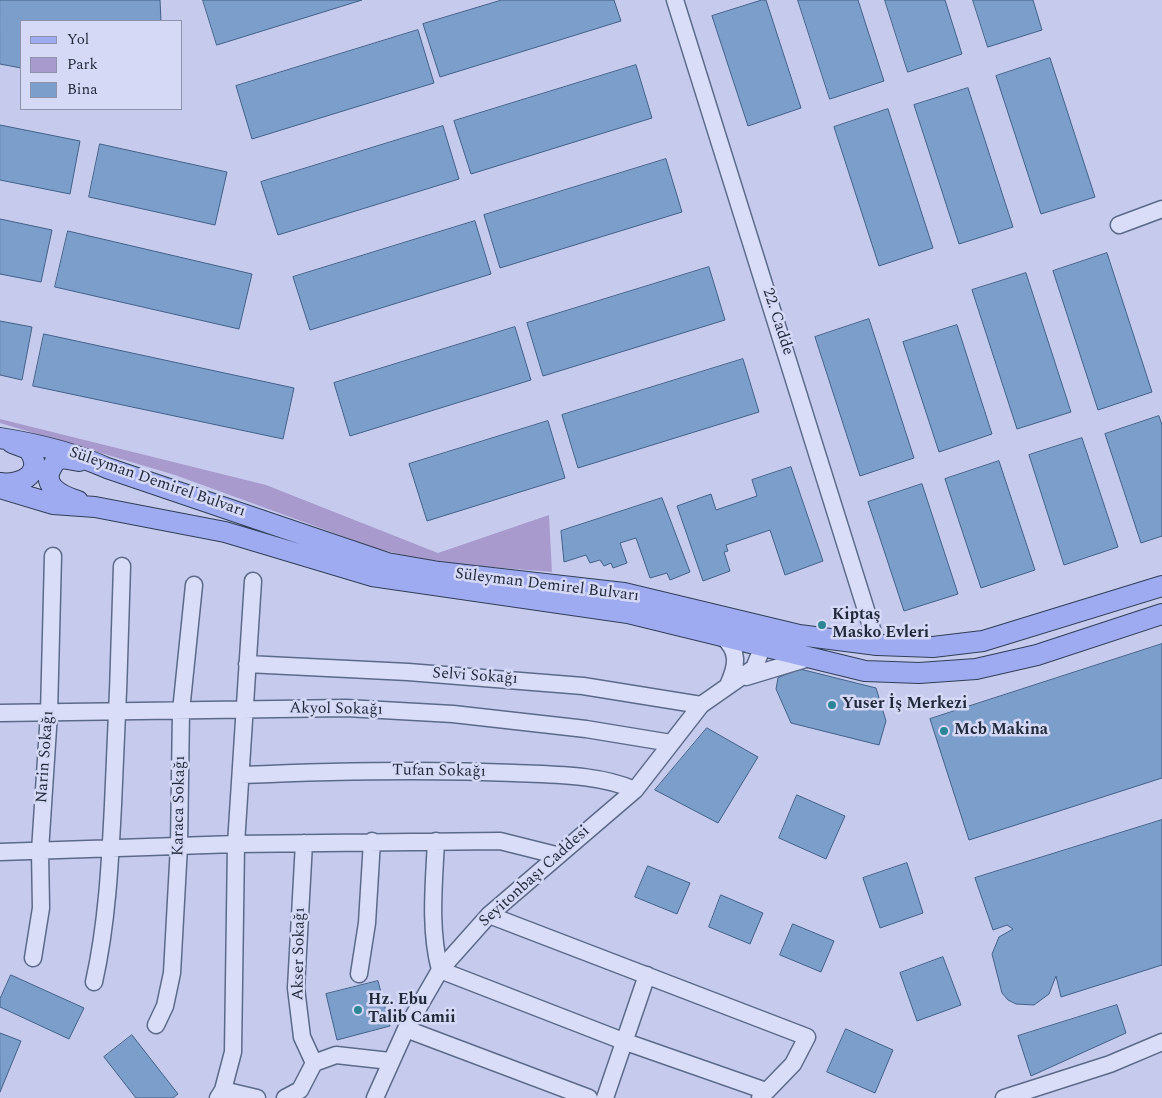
<!DOCTYPE html>
<meta charset="utf-8">
<style>
body{margin:0}
#map{position:relative;width:1162px;height:1098px;overflow:hidden;background:#c6cbee;font-family:Spectral,serif}
canvas{display:block}
.legend{position:absolute;left:20px;top:20px;width:162px;height:90px;box-sizing:border-box;background:#d6d9f5;border:1px solid #8d93aa;margin:0;padding:6px 9px;list-style:none;font-size:15px;color:#1f2939}
.legend li{display:flex;align-items:center;gap:10px;height:25px}
.legend b{width:25px;border:1px solid #8d93aa}
</style>
<div id="map">
<canvas width="1162" height="1098"></canvas>
<ul class="legend">
<li><b style="height:6px;background:#9fabf0"></b>Yol</li>
<li><b style="height:14px;background:#a89acc"></b>Park</li>
<li><b style="height:14px;background:#7c9ecb"></b>Bina</li>
</ul>
</div>
<script>
const context = document.querySelector('canvas').getContext('2d');
context.lineJoin = 'round';
function paint(path, color) { context.fillStyle = color; context.fill(path, 'evenodd'); }
function strokePath(path, color, width, dash) { context.strokeStyle = color; context.lineWidth = width; context.lineCap = dash ? 'butt' : 'round'; context.setLineDash(dash || []); context.stroke(path); }
function drawText(font, color, halo, rows, align = 'center') {
  context.font = font + ' Spectral,serif'; context.lineWidth = 5; context.setLineDash([]); context.textBaseline = 'middle'; context.strokeStyle = halo; context.fillStyle = color; for (const [text, x, y, turn = 0] of rows) {
    context.save(); context.translate(x, y); context.rotate((+turn || 0) * Math.PI / 180); context.textAlign = isNaN(turn) ? turn : align; if (halo) context.strokeText(text, 0, 0); context.fillText(text, 0, 0); context.restore();
  }
}
paint(new Path2D(`
 M 0,419 L 266,485 L 438,553 L 549,515 L 552,572 C 493,567 432,564 375,548 L 175,475 L 0,423 Z`), '#a89acc');
const building = new Path2D(`
 M 0,0 L 160,0 L 161,21 L 21,21 L 21,68 L 0,64 Z
 M 203,0 L 362,0 L 217,45 Z
 M 502,0 L 614,0 L 621,21 L 440,77 L 423,24 Z
 M 762,0 L 766,0 L 801,108 L 748,126 L 712,16 Z
 M 798,0 L 858,0 L 884,81 L 830,99 Z
 M 885,0 L 945,0 L 962,54 L 908,72 Z
 M 973,0 L 1033,0 L 1042,30 L 988,47 Z
 M 418,30 L 434,83 L 252,139 L 236,86 Z
 M 1050,58 L 1095,197 L 1041,214 L 996,76 Z
 M 636,65 L 652,118 L 471,174 L 454,121 Z
 M 968,88 L 1013,227 L 959,244 L 914,105 Z
 M 888,109 L 933,248 L 879,266 L 834,127 Z
 M 0,125 L 80,141 L 70,194 L 0,180 Z
 M 443,126 L 459,179 L 278,235 L 261,182 Z
 M 100,144 L 227,172 L 215,225 L 89,197 Z
 M 666,159 L 682,212 L 500,268 L 484,215 Z
 M 0,219 L 52,230 L 41,282 L 0,274 Z
 M 475,221 L 491,274 L 310,330 L 293,277 Z
 M 68,231 L 252,274 L 239,329 L 55,287 Z
 M 1107,253 L 1152,392 L 1098,410 L 1053,271 Z
 M 709,267 L 725,320 L 543,376 L 527,323 Z
 M 1026,273 L 1071,412 L 1017,429 L 972,290 Z
 M 869,319 L 914,458 L 860,476 L 815,337 Z
 M 0,321 L 32,327 L 22,380 L 0,375 Z
 M 957,325 L 992,434 L 939,452 L 903,342 Z
 M 515,327 L 531,380 L 350,436 L 334,383 Z
 M 44,334 L 294,388 L 283,439 L 33,386 Z
 M 743,359 L 759,412 L 578,468 L 562,415 Z
 M 1159,416 L 1162,425 L 1162,536 L 1141,543 L 1105,434 Z
 M 548,421 L 565,478 L 427,521 L 409,464 Z
 M 1082,438 L 1118,547 L 1064,565 L 1029,455 Z
 M 999,461 L 1035,570 L 981,588 L 945,479 Z
 M 791,467 L 823,561 L 785,575 L 770,530 L 726,545 L 728,551 L 724,552 L 730,571 L 703,581 L 677,506 L 711,494 L 716,510 L 757,496 L 752,480 Z
 M 922,484 L 958,594 L 904,611 L 868,502 Z
 M 662,498 L 690,572 L 670,580 L 667,573 L 650,578 L 636,538 L 620,543 L 627,563 L 613,568 L 611,563 L 604,566 L 600,560 L 590,563 L 586,555 L 564,562 L 561,531 Z
 M 1162,644 L 1162,778 L 969,840 L 930,719 Z
 M 800,669 L 876,688 L 886,721 L 879,745 L 791,723 L 776,689 L 778,678 Z
 M 707,728 L 758,757 L 718,823 L 655,790 Z
 M 797,795 L 845,816 L 826,859 L 779,838 Z
 M 1162,820 L 1162,965 L 1061,997 L 1056,976 L 1049,994 L 1034,1005 L 1016,1004 L 1008,1000 L 1002,993 L 992,954 L 999,937 L 1013,929 L 1007,925 L 993,930 L 975,878 Z
 M 907,863 L 923,913 L 880,928 L 863,878 Z
 M 648,866 L 690,883 L 677,914 L 635,897 Z
 M 721,895 L 763,913 L 750,944 L 709,927 Z
 M 793,924 L 834,941 L 821,972 L 780,955 Z
 M 943,957 L 961,1005 L 917,1021 L 900,973 Z
 M 11,975 L 84,1008 L 69,1039 L 0,1007 L 0,999 Z
 M 378,981 L 390,1026 L 337,1040 L 326,994 Z
 M 1117,1005 L 1126,1033 L 1031,1076 L 1018,1036 Z
 M 846,1029 L 893,1050 L 875,1093 L 827,1072 Z
 M 0,1033 L 21,1041 L 0,1092 Z
 M 132,1035 L 178,1094 L 173,1098 L 136,1098 L 104,1057 Z`);
paint(building, '#7c9ecb');
strokePath(building, '#426188', 1);
const minor = new Path2D(`
 M 675,0 L 877,645
 M 1119,225 L 1162,209
 M 723,637 C 739,651 737,665 729,683
 M 247,664 L 408,672 L 583,686 L 701,705
 M 746,677 L 809,658
 M 0,713 L 346,708 L 453,714 L 586,729 L 671,743
 M 241,775 C 332,771 424,769 515,773 C 555,775 598,774 635,790
 M 436,841 C 434,883 429,929 440,970 L 623,1041 L 766,1091
 M 304,843 L 296,988 L 302,1037 L 314,1063
 M 0,852 L 236,844 L 500,841 L 556,855
 M 489,915 L 807,1037 L 793,1064 L 760,1098
 M 33,958 L 41,908 L 40,851 L 49,713 L 53,556
 M 359,974 L 367,923 L 372,841
 M 94,982 C 107,924 110,864 113,805 C 117,725 120,645 122,566
 M 156,1025 L 165,1006 L 172,973 L 179,846 L 181,711 L 194,585
 M 406,1029 L 589,1098
 M 223,1090 L 257,1098
 M 218,1098 L 223,1090 L 233,1052 L 236,844 L 253,581
 M 285,1098 L 300,1090 L 314,1063 L 336,1055 L 390,1061
 M 375,1098 L 406,1029 L 440,970 L 489,915 L 635,790 L 701,705 L 754,668 L 761,651 L 761,634
 M 605,1098 L 647,975
 M 1004,1098 L 1110,1064 L 1162,1042`);
const major = new Path2D(`
 M 0,438 C 38,444 72,452 107,468 L 387,563 L 439,572 L 624,593 L 799,635 L 877,645 L 933,647 L 983,641 L 1162,586
 M 0,483 C 22,486 46,472 28,449 L 12,443
 M 0,488 L 53,504 L 95,507 L 225,532 L 372,576 L 628,613 L 865,671 L 919,673 L 976,669 L 1037,655 L 1162,614
 M 78,501 C 59,495 37,484 56,461 L 62,458 L 79,461`);
strokePath(minor, '#5c6a89', 19);
strokePath(major, '#303e57', 22);
strokePath(minor, '#d9ddf8', 16);
strokePath(major, '#9fabf0', 20);
for (const [x, y, r, color] of [
 [822,625,5,"#2d8697"],
 [832,705,5,"#2d8697"],
 [944,731,5,"#2d8697"],
 [358,1010,5,"#2d8697"]
]) { const dot = new Path2D(); dot.arc(x, y, r, 0, 2 * Math.PI); context.fillStyle = color; context.fill(dot); strokePath(dot, '#d6d9f5', 2); }
drawText('16px', '#1f2939', '#d6d9f5', [
 ["22. Cadde",777,322,72],
 ["Süleyman Demirel Bulvarı",157,483,19],
 ["Süleyman Demirel Bulvarı",547,586,7],
 ["Selvi Sokağı",475,677,4],
 ["Akyol Sokağı",336,710,1],
 ["Narin Sokağı",46,757,-86],
 ["Tufan Sokağı",439,772,1],
 ["Karaca Sokağı",180,806,-89],
 ["Seyitonbaşı Caddesi",535,877,-42],
 ["Akser Sokağı",300,954,-89]
]);
drawText('bold 16px', '#1f2939', '#d6d9f5', [
 ["Kiptaş",832,616],
 ["Masko Evleri",832,634],
 ["Yuser İş Merkezi",842,705],
 ["Mcb Makina",954,731],
 ["Hz. Ebu",368,1001],
 ["Talib Camii",368,1019]
], 'left');
</script>
